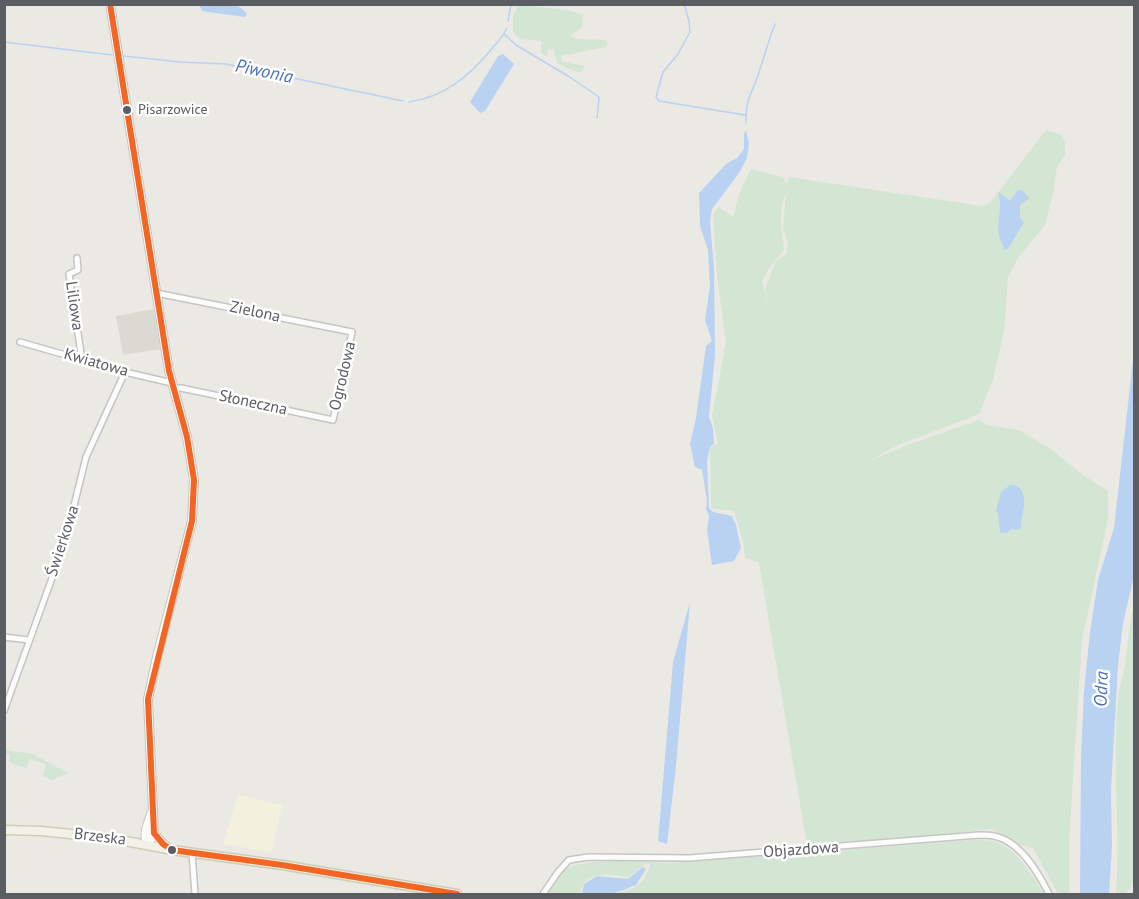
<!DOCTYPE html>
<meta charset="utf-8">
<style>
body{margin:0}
#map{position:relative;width:1139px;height:899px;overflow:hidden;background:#eae9e4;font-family:"PT Sans",sans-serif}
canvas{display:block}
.frame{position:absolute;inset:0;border:6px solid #5a5d62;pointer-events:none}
</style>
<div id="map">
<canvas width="1139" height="899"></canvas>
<div class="frame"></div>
</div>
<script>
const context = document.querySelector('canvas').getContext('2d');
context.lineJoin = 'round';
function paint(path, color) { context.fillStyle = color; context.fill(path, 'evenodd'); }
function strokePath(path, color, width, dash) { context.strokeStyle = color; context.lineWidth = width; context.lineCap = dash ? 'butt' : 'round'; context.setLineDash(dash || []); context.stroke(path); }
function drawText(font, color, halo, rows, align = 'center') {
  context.font = font + ' "PT Sans",sans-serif'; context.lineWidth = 5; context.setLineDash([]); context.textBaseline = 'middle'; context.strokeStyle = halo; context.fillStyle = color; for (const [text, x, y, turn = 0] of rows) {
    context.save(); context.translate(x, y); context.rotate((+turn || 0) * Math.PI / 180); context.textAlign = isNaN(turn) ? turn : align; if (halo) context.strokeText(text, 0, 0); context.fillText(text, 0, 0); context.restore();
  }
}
paint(new Path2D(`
 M 238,795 L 282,805 L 272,852 L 223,844 Z`), '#f3f1dd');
paint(new Path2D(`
 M 154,309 L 160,349 L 123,355 L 116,316 Z`), '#dad9d2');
paint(new Path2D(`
 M 518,5 L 568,10 L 583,15 L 582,27 L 570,36 L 577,39 L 606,40 L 608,44 L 605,47 L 561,56 L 562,62 L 585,66 L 581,72 L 574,71 L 557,63 L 554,50 L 548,49 L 547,57 L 541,52 L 541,41 L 519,39 L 513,32 L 513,17 Z
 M 1046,130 L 1062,135 L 1065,142 L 1065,156 L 1057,166 L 1053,193 L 1045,225 L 1018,258 L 1008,277 L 1004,331 L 993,380 L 979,414 L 898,445 L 869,461 L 905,446 L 979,420 L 988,425 L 1018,430 L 1048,447 L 1083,475 L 1108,491 L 1108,519 L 1082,640 L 1069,840 L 1069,894 L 1058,894 L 1033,848 L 1017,844 L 992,829 L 810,848 L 807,845 L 759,563 L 745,557 L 743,541 L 734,511 L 711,508 L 710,448 L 718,444 L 712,416 L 726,342 L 717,276 L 713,215 L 718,207 L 733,217 L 739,194 L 751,169 L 783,177 L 787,185 L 789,177 L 982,206 L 990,203 ZM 786,192 L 783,229 L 788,243 L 787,253 L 776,261 L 765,289 L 770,308 L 762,282 L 769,268 L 784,250 C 782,226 777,216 786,192 Z
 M 1134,606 L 1134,880 L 1130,889 L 1124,894 L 1116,892 C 1121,826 1111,759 1119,693 C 1120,683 1124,675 1125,665 C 1128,645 1129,626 1134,606 Z
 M 5,750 L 32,754 L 68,773 L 52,780 L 43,776 L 46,764 L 30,759 L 26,768 L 9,762 L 10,755 L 5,753 Z
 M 974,840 C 980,840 987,840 993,841 C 1016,847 1032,875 1044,894 L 614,894 C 635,887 640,891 650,866 L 648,863 L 628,877 C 606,874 587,869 579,894 L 548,894 C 552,886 556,877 563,871 C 578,857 647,862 669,863 Z`), '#d3e5d3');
paint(new Path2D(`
 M 199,4 C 213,4 241,0 247,15 L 244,17 L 202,11 Z
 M 503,54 L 514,64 L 485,111 L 480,113 L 470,102 L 498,56 Z
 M 746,130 L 749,143 L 747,158 L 739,173 L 712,209 L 710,221 L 714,269 L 715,355 L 709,417 L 713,428 L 714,444 L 710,447 L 707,461 L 709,508 L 713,512 L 732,516 L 736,525 L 741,548 L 734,561 L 712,565 L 707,530 L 709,515 L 706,509 L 707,500 L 702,470 L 695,467 L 690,444 L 696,418 L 706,346 L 712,341 L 705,320 L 710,286 L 708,250 L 700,226 L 699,193 L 726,164 L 737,158 L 744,149 L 744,134 Z
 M 1018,190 L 1022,190 L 1029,198 L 1020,205 L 1020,218 L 1024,222 L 1008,249 L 1003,250 L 1004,247 C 995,234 999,221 1000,207 C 1001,201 998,198 999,192 L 1010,201 Z
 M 1134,351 L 1134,576 L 1123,623 L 1118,666 L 1111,790 L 1112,847 L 1109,894 L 1080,894 L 1081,758 L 1084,691 L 1090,632 L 1098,580 L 1114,528 Z
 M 1010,485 C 1033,485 1021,515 1021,528 L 1016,530 L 1011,529 L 1007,533 L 1000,532 L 998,514 L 996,510 L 1001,492 Z
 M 690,602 L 676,766 L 667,844 L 658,841 L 673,662 Z
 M 643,867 L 646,869 L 636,885 L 623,890 L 611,894 L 582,894 L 584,884 L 597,876 L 628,879 Z`), '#bad2f2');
strokePath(new Path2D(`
 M 684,4 L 689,21 L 690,32 L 678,54 L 663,72 L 656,97 L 659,101 L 745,115
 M 508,21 L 511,4
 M 504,34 L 516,45 L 568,76 L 599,97 L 597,118
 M 4,42 L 112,55
 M 124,56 L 180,62 L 226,64 L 403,101
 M 409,102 C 444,97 468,77 490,51 C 496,44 503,37 507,28
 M 746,123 C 745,97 754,91 760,69 C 765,54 769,39 775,24`), '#bad2f2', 1.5);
const minor = new Path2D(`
 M 77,258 L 78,270 L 69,274 L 82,360
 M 156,293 L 352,332 L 333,420 L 181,388 L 173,388
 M 20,342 L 125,372 L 172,383
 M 4,637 L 29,640
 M 4,711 L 65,542 L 86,457 L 125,372
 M 192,853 L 195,894
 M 543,894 L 558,872 L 569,860 L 588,857 L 689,858 L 979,835 C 984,835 989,835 994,836 C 1020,841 1038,872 1049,894`);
const secondary = new Path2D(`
 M 110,4 L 169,371 L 187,437 L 194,480 L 192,521 L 157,657 L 148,699 L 154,833 L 148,844
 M 154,833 L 163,844 L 170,849
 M 148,844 C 142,834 148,824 151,814`);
const primary = new Path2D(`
 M 4,830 L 41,831 L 110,838 L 172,850 L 282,865 L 457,894`);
strokePath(minor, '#c6c5c5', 8);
strokePath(secondary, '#c5c6c4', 10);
strokePath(primary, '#d0ccb4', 11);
strokePath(minor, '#fcfcfb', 5);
strokePath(secondary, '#fcfcfb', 8);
strokePath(primary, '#f1f1e7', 8);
strokePath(new Path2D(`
 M 110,4 L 169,371 L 187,437 L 194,480 L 192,521 L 148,699 L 154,833 L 163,844 L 172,850 L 282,865 L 457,894`), '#f26522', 6);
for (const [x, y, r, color] of [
 [127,110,5,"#5a5d62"],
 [172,850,5,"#5a5d62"]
]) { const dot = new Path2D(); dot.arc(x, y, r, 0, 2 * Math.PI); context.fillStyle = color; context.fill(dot); strokePath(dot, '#fff', 2); }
drawText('14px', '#5a5d62', '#fff', [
 ["Pisarzowice",138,110]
], 'left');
drawText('16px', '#5a5d62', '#fff', [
 ["Liliowa",74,306,82],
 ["Zielona",255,312,12],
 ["Kwiatowa",96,363,16],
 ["Ogrodowa",343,376,-77],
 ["Słoneczna",253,403,12],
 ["Świerkowa",63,541,-72],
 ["Brzeska",100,837,7],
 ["Objazdowa",801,850,-4]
]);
drawText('italic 18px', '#4b70b9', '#fff', [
 ["Piwonia",264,72,12],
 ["Odra",1102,689,-88]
]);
</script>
